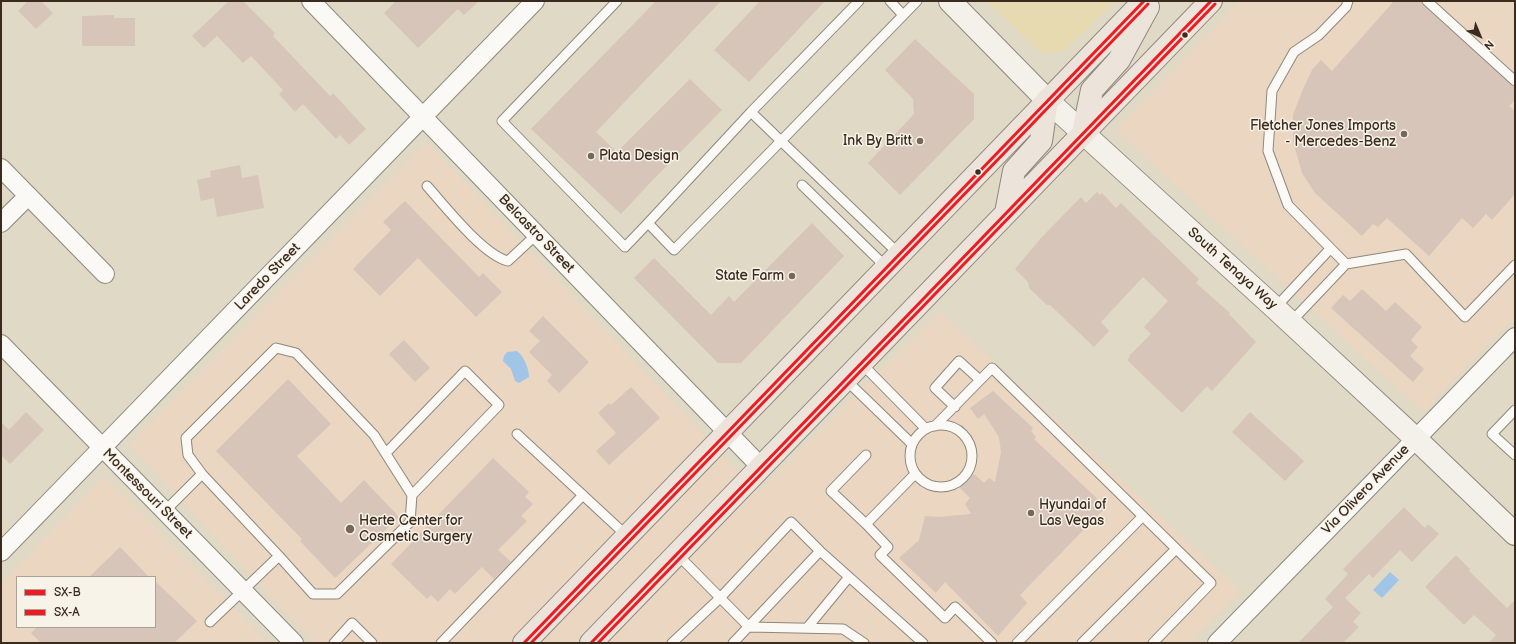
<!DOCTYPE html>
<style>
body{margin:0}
#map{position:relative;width:1516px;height:644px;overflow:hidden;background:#e0d9c6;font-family:"Balsamiq Sans",sans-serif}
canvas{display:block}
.frame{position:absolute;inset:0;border:2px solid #3b2a1e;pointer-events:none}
.legend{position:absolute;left:16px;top:576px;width:140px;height:52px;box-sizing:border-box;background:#f7f3e8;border:1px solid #aca397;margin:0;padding:5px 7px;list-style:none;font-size:12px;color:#3b2a1e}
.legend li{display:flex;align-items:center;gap:8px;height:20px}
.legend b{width:20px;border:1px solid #aca397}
.north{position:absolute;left:1460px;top:16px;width:40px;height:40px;-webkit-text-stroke:3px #f7f3e8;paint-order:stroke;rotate:136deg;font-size:11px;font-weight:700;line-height:16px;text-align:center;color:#3b2a1e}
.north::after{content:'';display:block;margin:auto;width:14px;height:18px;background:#3b2a1e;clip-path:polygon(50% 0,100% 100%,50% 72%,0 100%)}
</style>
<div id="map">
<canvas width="1516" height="644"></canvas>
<div class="frame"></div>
<ul class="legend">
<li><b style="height:5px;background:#ed1c24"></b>SX-B</li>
<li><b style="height:5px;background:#ed1c24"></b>SX-A</li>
</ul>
<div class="north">N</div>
</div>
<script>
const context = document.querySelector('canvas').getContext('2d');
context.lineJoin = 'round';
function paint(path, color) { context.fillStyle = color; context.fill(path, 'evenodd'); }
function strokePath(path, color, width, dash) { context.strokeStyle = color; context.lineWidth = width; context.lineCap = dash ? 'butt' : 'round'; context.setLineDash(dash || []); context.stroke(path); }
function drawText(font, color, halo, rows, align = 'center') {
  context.font = font + ' "Balsamiq Sans",sans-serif'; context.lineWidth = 3; context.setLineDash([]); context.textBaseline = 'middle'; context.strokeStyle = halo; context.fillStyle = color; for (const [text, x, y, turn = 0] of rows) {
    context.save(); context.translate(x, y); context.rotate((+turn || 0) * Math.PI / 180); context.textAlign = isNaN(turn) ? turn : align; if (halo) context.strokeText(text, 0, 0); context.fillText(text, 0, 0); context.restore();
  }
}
paint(new Path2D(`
 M 1240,1 L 1515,1 L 1515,317 L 1423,411 L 1116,130 Z
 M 426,142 L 758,492 L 940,312 L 1241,591 L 1190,643 L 315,643 L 129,445 Z
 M 105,476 L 268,643 L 1,643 L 1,583 ZM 17,577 L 155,577 L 155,627 L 17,627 Z`), '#ebd6c2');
paint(new Path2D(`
 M 986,1 L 1115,1 L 1064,51 L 1042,53 Z`), '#e8dab0');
paint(new Path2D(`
 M 517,351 C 524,356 529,369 529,377 L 519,383 L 515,381 L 511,369 L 503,361 L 504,356 L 507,352 Z
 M 1390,572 L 1399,580 L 1382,598 L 1373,590 Z`), '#a1c5e7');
paint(new Path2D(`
 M 28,1 L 41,1 L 53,13 L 36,29 L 18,11 Z
 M 229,1 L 243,1 L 275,33 L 273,36 L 330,96 L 333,93 L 366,129 L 349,145 L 340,135 L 336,139 L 303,104 L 295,112 L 279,94 L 283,90 L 251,56 L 243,63 L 217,36 L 204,48 L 192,36 Z
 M 396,1 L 479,1 L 464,15 L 458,9 L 418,48 L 384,13 Z
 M 656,1 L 721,1 L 596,132 L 617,152 L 690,79 L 722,110 L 650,183 L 621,214 L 531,129 Z
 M 760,1 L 825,1 L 749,82 L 714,50 Z
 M 1394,1 L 1421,1 L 1423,5 L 1515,88 L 1515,100 L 1509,106 L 1515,111 L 1515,194 L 1492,220 L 1486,214 L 1473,228 L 1462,218 L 1429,256 L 1387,218 L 1378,227 L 1373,224 L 1362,236 L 1315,193 L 1302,173 L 1293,141 L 1293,115 L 1303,89 L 1312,70 L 1321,60 L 1332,71 Z
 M 114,15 L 114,18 L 135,18 L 135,46 L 82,46 L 82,16 Z
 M 915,39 L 974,94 L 974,119 L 900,195 L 868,163 L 914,114 L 913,99 L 885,70 Z
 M 240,165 L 242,178 L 258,175 L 264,208 L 217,217 L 214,198 L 201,201 L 197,180 L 211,177 L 210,171 Z
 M 1097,192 L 1100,195 L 1102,193 L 1116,208 L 1121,203 L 1129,211 L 1199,279 L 1196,283 L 1230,313 L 1229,314 L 1256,342 L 1212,391 L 1207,386 L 1182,413 L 1127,360 L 1130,357 L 1129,356 L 1151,334 L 1144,327 L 1168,301 L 1143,277 L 1101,322 L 1109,331 L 1094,347 L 1050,305 L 1047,305 L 1029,288 L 1028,282 L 1015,269 L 1040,239 L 1081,197 L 1086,203 Z
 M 405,201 L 479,277 L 483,273 L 502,292 L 476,317 L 418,258 L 380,296 L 353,269 L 391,230 L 383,222 Z
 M 812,223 L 844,256 L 741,363 L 718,363 L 634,278 L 654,258 L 711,315 L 729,296 L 734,302 Z
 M 1362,289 L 1386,311 L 1395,302 L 1422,327 L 1411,340 L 1418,347 L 1410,356 L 1424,369 L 1413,382 L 1331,308 L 1343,295 L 1350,301 Z
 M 543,316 L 589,362 L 559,393 L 547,381 L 552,375 L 529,352 L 540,341 L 529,331 Z
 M 404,340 L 430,368 L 415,382 L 389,354 Z
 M 288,379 L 331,424 L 297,456 L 341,503 L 364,480 L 399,517 L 335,578 L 300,541 L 302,539 L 216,451 Z
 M 631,387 L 660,418 L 609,465 L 596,451 L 616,433 L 598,413 L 609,403 L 611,405 Z
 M 993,391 L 1033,428 L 1031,431 L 1036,437 L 1034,439 L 1106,507 L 1020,595 L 1027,603 L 998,636 L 945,582 L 936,593 L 899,558 L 919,540 L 925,516 L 939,517 L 971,514 L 965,504 L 970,498 L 959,487 L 974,474 L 984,483 L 989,478 L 995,482 L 1001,452 L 999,437 L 984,414 L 978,419 L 970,408 Z
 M 26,412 L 44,430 L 10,464 L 1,455 L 1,422 L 9,430 Z
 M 1250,412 L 1304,461 L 1285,481 L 1232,432 Z
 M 493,458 L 529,492 L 525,497 L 533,504 L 521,516 L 527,521 L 498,550 L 511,562 L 494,579 L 482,567 L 455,594 L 450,589 L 438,602 L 431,595 L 427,599 L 391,564 Z
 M 1404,507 L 1425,528 L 1428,524 L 1439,534 L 1412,562 L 1400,550 L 1373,578 L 1369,574 L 1345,598 L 1361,613 L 1353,622 L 1359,627 L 1343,643 L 1298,643 L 1333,607 L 1325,599 L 1348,574 L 1343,569 Z
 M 120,547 L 149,577 L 89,577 Z
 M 1456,555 L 1470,569 L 1469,571 L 1507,608 L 1515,600 L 1515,643 L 1489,643 L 1496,635 L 1474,615 L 1464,625 L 1425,587 Z
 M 155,581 L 197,621 L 174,643 L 41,643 L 31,633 L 37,627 L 155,627 Z`), '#d7c5b9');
const lane = new Path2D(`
 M 617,1 L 502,121 L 625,247 L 648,223 L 674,250 L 781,141 L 751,112
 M 890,1 L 903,15
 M 1427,1 L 1515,81
 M 802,185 L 886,267
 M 427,186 C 445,206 483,255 508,261 L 536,235
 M 648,223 L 751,112 L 859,1
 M 899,254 L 781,141 L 917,1
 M 1346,264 L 1288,205 L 1268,151 L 1272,91 L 1294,52 L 1319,35 L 1346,7 L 1348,1
 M 1275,308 L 1330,249
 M 1290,323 L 1346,264 L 1406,254 L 1465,317 L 1515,265
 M 861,363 L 926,429
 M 845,379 L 912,444
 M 955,407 L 935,388 L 959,361 L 980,380
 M 1515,410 L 1492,434 L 1515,455
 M910 456a31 31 0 1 1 62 0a31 31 0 1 1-62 0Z
 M 935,426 L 992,368 L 1211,583 L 1153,643
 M 517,434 L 627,536
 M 386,453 L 465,371 L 499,405 L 412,495
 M 866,455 L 831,491 L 866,524 L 915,474
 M 202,474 L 188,455 L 186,438 L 276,348 L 296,353 L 374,435 L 412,495 L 410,522 L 337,594 L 313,594 L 279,556
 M 164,512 L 202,474 L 279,556 L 210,622
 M 866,524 L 888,547 L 880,555 L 945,618 L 955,607 L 992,643
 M 677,554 L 749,627 L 843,629 L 864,643
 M 807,628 L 849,577
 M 334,643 L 352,623 L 372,643
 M 441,643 L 583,495
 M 672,643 L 720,598 L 791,522 L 820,551
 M 733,643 L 820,551 L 923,643
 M 1017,643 L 1143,516
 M 1082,643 L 1176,549`);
const street = new Path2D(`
 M 311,1 L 761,467
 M 1,168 L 105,274
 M 1,223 L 28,196
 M 1,344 L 294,643
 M 1,552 L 535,1
 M 1217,643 L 1515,337`);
const secondary = new Path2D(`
 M 950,1 L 1047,100 L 1275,308 L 1416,439 L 1515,534`);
const primary = new Path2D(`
 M 1083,133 L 1092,90 L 1119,60 L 1148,7
 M 1006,213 L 1014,171 L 1041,141 L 1047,100
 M 524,643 L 1144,1
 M 591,643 L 1211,1`);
strokePath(lane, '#8e887c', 11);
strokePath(street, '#8e887c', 20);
strokePath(secondary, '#8e887c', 24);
strokePath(primary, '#8e887c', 24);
strokePath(lane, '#faf9f6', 9);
strokePath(street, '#faf9f6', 18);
strokePath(secondary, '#f4f1eb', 22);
strokePath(primary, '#ece4da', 22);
strokePath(new Path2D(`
 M 524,643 L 1144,1
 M 591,643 L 1211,1`), '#ed1c24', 3);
strokePath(new Path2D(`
 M 531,643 L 1148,4
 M 598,643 L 1215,4`), '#ed1c24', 3);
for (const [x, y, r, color] of [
 [1185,35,3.5,"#3b2a1e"],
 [1404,134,4,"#756759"],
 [920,141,4,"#756759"],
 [591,156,4,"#756759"],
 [978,172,3.5,"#3b2a1e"],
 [792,276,4,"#756759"],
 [1031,513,4,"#756759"],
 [350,529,5,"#756759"]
]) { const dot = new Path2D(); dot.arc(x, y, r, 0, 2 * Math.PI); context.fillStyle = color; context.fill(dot); strokePath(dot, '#f7f3e8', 1.5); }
drawText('14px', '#3b2a1e', '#f7f3e8', [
 ["Fletcher Jones Imports",1396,126],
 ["- Mercedes-Benz",1396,142],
 ["Ink By Britt",912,141],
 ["Plata Design",599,156,"left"],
 ["State Farm",784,276],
 ["Hyundai of",1039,505,"left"],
 ["Las Vegas",1039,521,"left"],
 ["Herte Center for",359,521,"left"],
 ["Cosmetic Surgery",359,537,"left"]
], 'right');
drawText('14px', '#3b2a1e', '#f7f3e8', [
 ["Belcastro Street",536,234,46],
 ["South Tenaya Way",1232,269,42],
 ["Laredo Street",268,277,-46],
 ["Via Olivero Avenue",1366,490,-46],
 ["Montessouri Street",147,494,45]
]);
</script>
